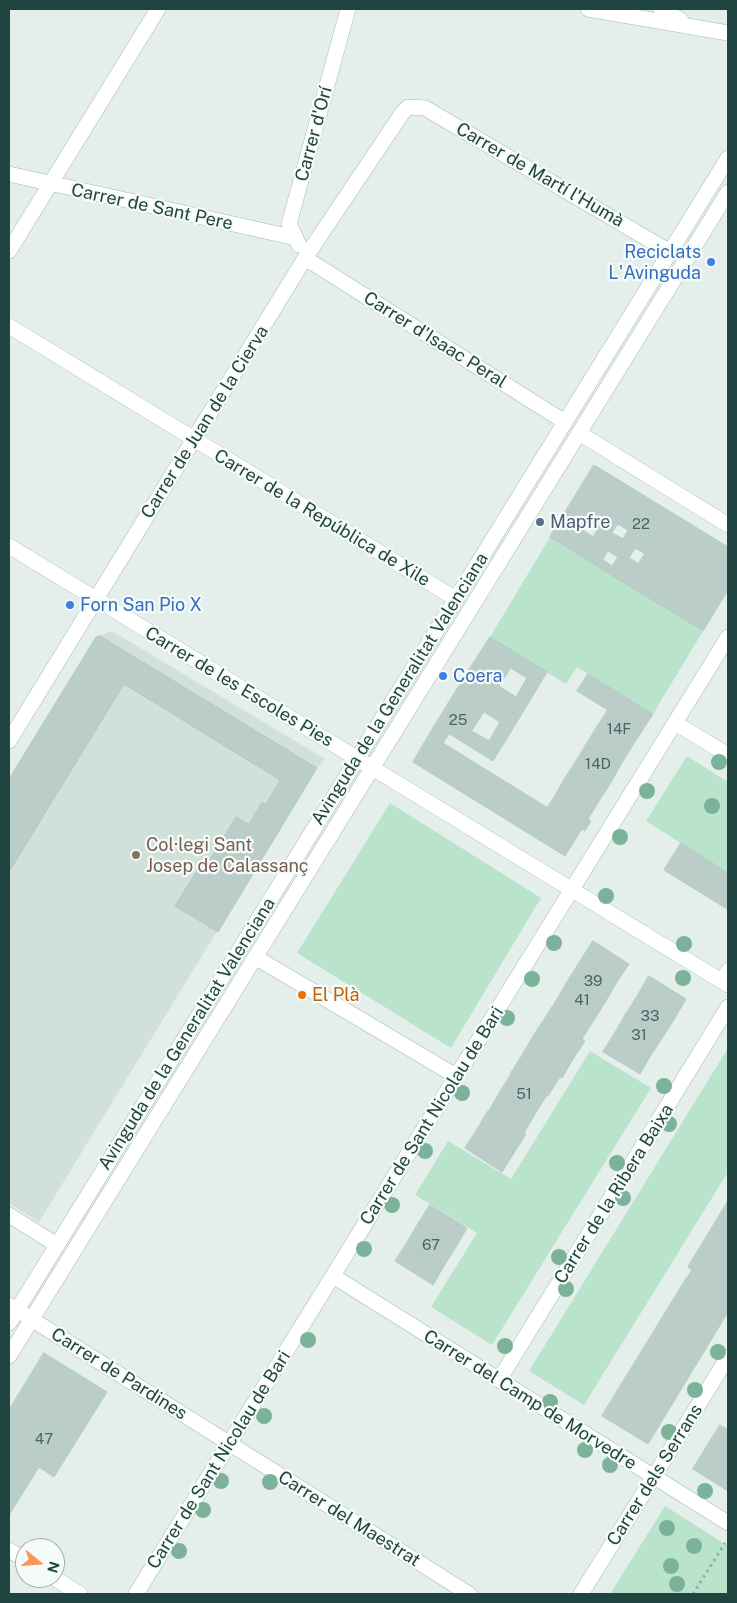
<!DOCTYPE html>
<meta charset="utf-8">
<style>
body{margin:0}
#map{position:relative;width:737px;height:1603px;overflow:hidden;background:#e4efec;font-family:"Public Sans",sans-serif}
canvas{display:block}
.frame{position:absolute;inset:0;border:10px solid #20443f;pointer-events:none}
.north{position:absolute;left:15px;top:1538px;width:50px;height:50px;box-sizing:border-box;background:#f5fbf9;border:1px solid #a0b2af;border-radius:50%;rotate:107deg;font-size:14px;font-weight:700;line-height:20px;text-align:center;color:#20443f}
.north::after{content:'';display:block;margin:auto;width:18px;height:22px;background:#ff9552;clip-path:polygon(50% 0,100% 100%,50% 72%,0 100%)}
</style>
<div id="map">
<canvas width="737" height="1603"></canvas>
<div class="frame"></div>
<div class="north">N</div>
</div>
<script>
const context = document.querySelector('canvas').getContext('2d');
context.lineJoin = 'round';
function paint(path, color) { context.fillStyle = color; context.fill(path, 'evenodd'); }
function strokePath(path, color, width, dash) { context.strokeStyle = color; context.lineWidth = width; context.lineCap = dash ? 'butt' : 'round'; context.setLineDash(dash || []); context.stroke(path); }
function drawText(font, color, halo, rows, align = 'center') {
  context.font = font + ' "Public Sans",sans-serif'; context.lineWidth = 4.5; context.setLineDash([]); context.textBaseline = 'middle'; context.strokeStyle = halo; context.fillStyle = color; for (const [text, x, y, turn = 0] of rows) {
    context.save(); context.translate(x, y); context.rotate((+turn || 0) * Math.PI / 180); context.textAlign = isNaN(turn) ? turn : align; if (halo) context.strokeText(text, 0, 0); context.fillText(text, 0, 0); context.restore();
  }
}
paint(new Path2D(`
 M 112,631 L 325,759 L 317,768 L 39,1222 L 9,1203 L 9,779 L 96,637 Z`), '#d2e0db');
paint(new Path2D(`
 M 550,537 L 703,631 L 653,714 L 577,667 L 566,684 L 490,637 Z
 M 687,756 L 728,782 L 728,873 L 646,821 Z
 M 390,803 L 541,898 L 451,1048 L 297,953 Z
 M 728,1048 L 728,1172 L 584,1405 L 529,1371 Z
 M 590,1051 L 651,1088 L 492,1345 L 431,1307 L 477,1233 L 415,1195 L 448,1141 L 511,1179 Z
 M 665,1506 L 728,1546 L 728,1594 L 610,1594 Z`), '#bae3cb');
const building = new Path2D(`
 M 594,465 L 671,512 L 645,554 L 635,548 L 629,558 L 639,564 L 626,584 L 550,537 ZM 589,521 L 599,527 L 593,537 L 583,530 ZM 618,524 L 628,530 L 623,539 L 612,533 ZM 608,551 L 618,557 L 612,566 L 603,560 Z
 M 671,512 L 728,547 L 728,590 L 703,631 L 626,584 Z
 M 100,636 L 317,768 L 218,932 L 175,906 L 198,869 L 202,872 L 236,817 L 249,824 L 262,802 L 266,804 L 280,780 L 124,684 L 9,872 L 9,779 L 96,637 Z
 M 490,637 L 547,672 L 520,717 L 462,681 ZM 511,668 L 527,678 L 516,697 L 499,686 Z
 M 588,674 L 653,714 L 642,731 L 577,691 Z
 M 462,681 L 520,717 L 493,761 L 435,725 ZM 484,712 L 500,722 L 489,741 L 472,731 Z
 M 608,710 L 642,731 L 631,748 L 597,727 Z
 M 435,725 L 449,734 L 443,743 L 582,829 L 565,856 L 413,762 Z
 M 597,727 L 631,748 L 620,766 L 586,745 Z
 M 586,745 L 620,766 L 610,784 L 575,763 Z
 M 575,763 L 610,784 L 599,801 L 564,780 Z
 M 564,780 L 599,801 L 588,819 L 554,798 Z
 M 554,798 L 591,821 L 585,831 L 547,808 Z
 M 681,843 L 728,873 L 728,906 L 727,909 L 664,870 Z
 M 593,941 L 629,964 L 617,982 L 581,960 Z
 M 581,960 L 617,982 L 606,1001 L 569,979 Z
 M 649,976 L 686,999 L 675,1018 L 638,995 Z
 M 569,979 L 606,1001 L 594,1020 L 558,998 Z
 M 638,995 L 675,1018 L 663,1037 L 626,1014 Z
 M 558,998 L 594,1020 L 582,1039 L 546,1017 Z
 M 626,1014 L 663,1037 L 651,1055 L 615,1033 Z
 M 546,1017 L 585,1041 L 573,1059 L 534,1035 Z
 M 615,1033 L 651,1055 L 640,1074 L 603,1052 Z
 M 534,1035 L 573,1059 L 562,1078 L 523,1054 Z
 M 523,1054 L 560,1077 L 548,1096 L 511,1073 Z
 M 512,1073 L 547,1095 L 535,1114 L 500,1092 Z
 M 500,1092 L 535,1114 L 524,1133 L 489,1111 Z
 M 488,1111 L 526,1134 L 514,1153 L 477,1130 Z
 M 477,1130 L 514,1153 L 502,1172 L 465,1148 Z
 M 728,1201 L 728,1305 L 686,1279 L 692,1270 L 688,1267 Z
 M 430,1205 L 467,1228 L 456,1247 L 418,1224 Z
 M 418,1224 L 456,1247 L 444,1266 L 407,1243 Z
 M 407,1243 L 444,1266 L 433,1285 L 395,1261 Z
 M 686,1279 L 728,1305 L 728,1312 L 648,1444 L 602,1416 Z
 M 44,1353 L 107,1392 L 54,1477 L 39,1467 L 9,1515 L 9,1410 Z
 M 720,1425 L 728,1430 L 728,1491 L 693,1469 Z`);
paint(building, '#bbcdc8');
strokePath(building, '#b5cac4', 1);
const service = new Path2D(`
 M 721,981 L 728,970`);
const pedestrian = new Path2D(`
 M 9,1215 L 57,1245`);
const minor = new Path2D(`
 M 588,9 L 728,33
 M 661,9 L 681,20
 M 9,174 L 296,238
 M 299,245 L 289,224 L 348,9
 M 9,251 L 158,9
 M 305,258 L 565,422
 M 9,326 L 456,599
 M 579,433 L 728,525
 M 9,546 L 728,985
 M 675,723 L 728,755
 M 9,741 L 305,258 L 403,112 L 408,107 L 425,108 L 670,252
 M 255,957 L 456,1076
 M 333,1276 L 728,1523
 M 9,1305 L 469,1594
 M 499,1380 L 728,1007
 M 9,1550 L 25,1560
 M 54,1578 L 80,1594
 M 136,1594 L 728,637
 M 581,1594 L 728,1357`);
const tertiary = new Path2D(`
 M 9,1323 L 728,158
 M 9,1356 L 728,192`);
strokePath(service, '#a5b8b5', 15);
strokePath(pedestrian, '#a5b8b5', 16);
strokePath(minor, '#a5b8b5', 16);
strokePath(tertiary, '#a5b8b5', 16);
strokePath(new Path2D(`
 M 693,1594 L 725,1543`), '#80b7ad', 3, [2.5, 4]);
strokePath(service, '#fff', 14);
strokePath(pedestrian, '#fff', 15);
strokePath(minor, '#fff', 15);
strokePath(tertiary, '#fff', 15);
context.fillStyle = '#7bb299';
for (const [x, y] of [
 [719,762],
 [647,791],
 [712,806],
 [620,837],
 [606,896],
 [554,943],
 [684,944],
 [683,978],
 [532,979],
 [507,1018],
 [664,1086],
 [462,1093],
 [669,1124],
 [425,1151],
 [617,1163],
 [623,1198],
 [392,1205],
 [364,1249],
 [559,1257],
 [566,1289],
 [308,1340],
 [505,1346],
 [718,1352],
 [695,1390],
 [550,1402],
 [264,1416],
 [669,1432],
 [585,1450],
 [610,1465],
 [221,1481],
 [270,1482],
 [705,1491],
 [203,1510],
 [667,1528],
 [694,1546],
 [179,1551],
 [671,1566],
 [677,1584]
]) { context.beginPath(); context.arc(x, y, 8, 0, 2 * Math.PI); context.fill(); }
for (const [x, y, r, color] of [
 [711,262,5,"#3f7fe0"],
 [540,522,5,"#5c6f8a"],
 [70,605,5,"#3f7fe0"],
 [443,676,5,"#3f7fe0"],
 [136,855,5,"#8d6e63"],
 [302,995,5,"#e8710a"]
]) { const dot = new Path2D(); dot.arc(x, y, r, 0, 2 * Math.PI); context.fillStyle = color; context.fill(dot); strokePath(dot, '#f5fbf9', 2); }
drawText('15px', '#476661', null, [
 ["22",641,524],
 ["25",458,720],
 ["14F",619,729],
 ["14D",598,764],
 ["39",593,981],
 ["41",582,1000],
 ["33",650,1016],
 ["31",639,1035],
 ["51",524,1094],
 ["67",431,1245],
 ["47",44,1439]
]);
drawText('18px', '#20443f', '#f5fbf9', [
 ["Carrer d'Orí",314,134,-75],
 ["Carrer de Martí l'Humà",540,175,30],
 ["Carrer de Sant Pere",152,207,12],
 ["Carrer d'Isaac Peral",435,340,32],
 ["Carrer de Juan de la Cierva",205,422,-58],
 ["Carrer de la República de Xile",322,518,31],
 ["Carrer de les Escoles Pies",239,687,31],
 ["Avinguda de la Generalitat Valenciana",400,689,-58],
 ["Avinguda de la Generalitat Valenciana",187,1034,-58],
 ["Carrer de Sant Nicolau de Bari",432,1116,-58],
 ["Carrer de la Ribera Baixa",614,1194,-58],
 ["Carrer de Pardines",119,1374,32],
 ["Carrer del Camp de Morvedre",530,1400,32],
 ["Carrer de Sant Nicolau de Bari",219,1460,-58],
 ["Carrer dels Serrans",655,1475,-58],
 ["Carrer del Maestrat",349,1519,32]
]);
drawText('18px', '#366cbe', '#f5fbf9', [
 ["Reciclats",701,252,"right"],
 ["L'Avinguda",701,273,"right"],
 ["Forn San Pio X",80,605],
 ["Coera",453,676]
], 'left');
drawText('18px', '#4e5e75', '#f5fbf9', [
 ["Mapfre",550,522]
], 'left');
drawText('18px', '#785e54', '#f5fbf9', [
 ["Col·legi Sant",146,845],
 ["Josep de Calassanç",146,866]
], 'left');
drawText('18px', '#c56008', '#f5fbf9', [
 ["El Plà",312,995]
], 'left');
</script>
